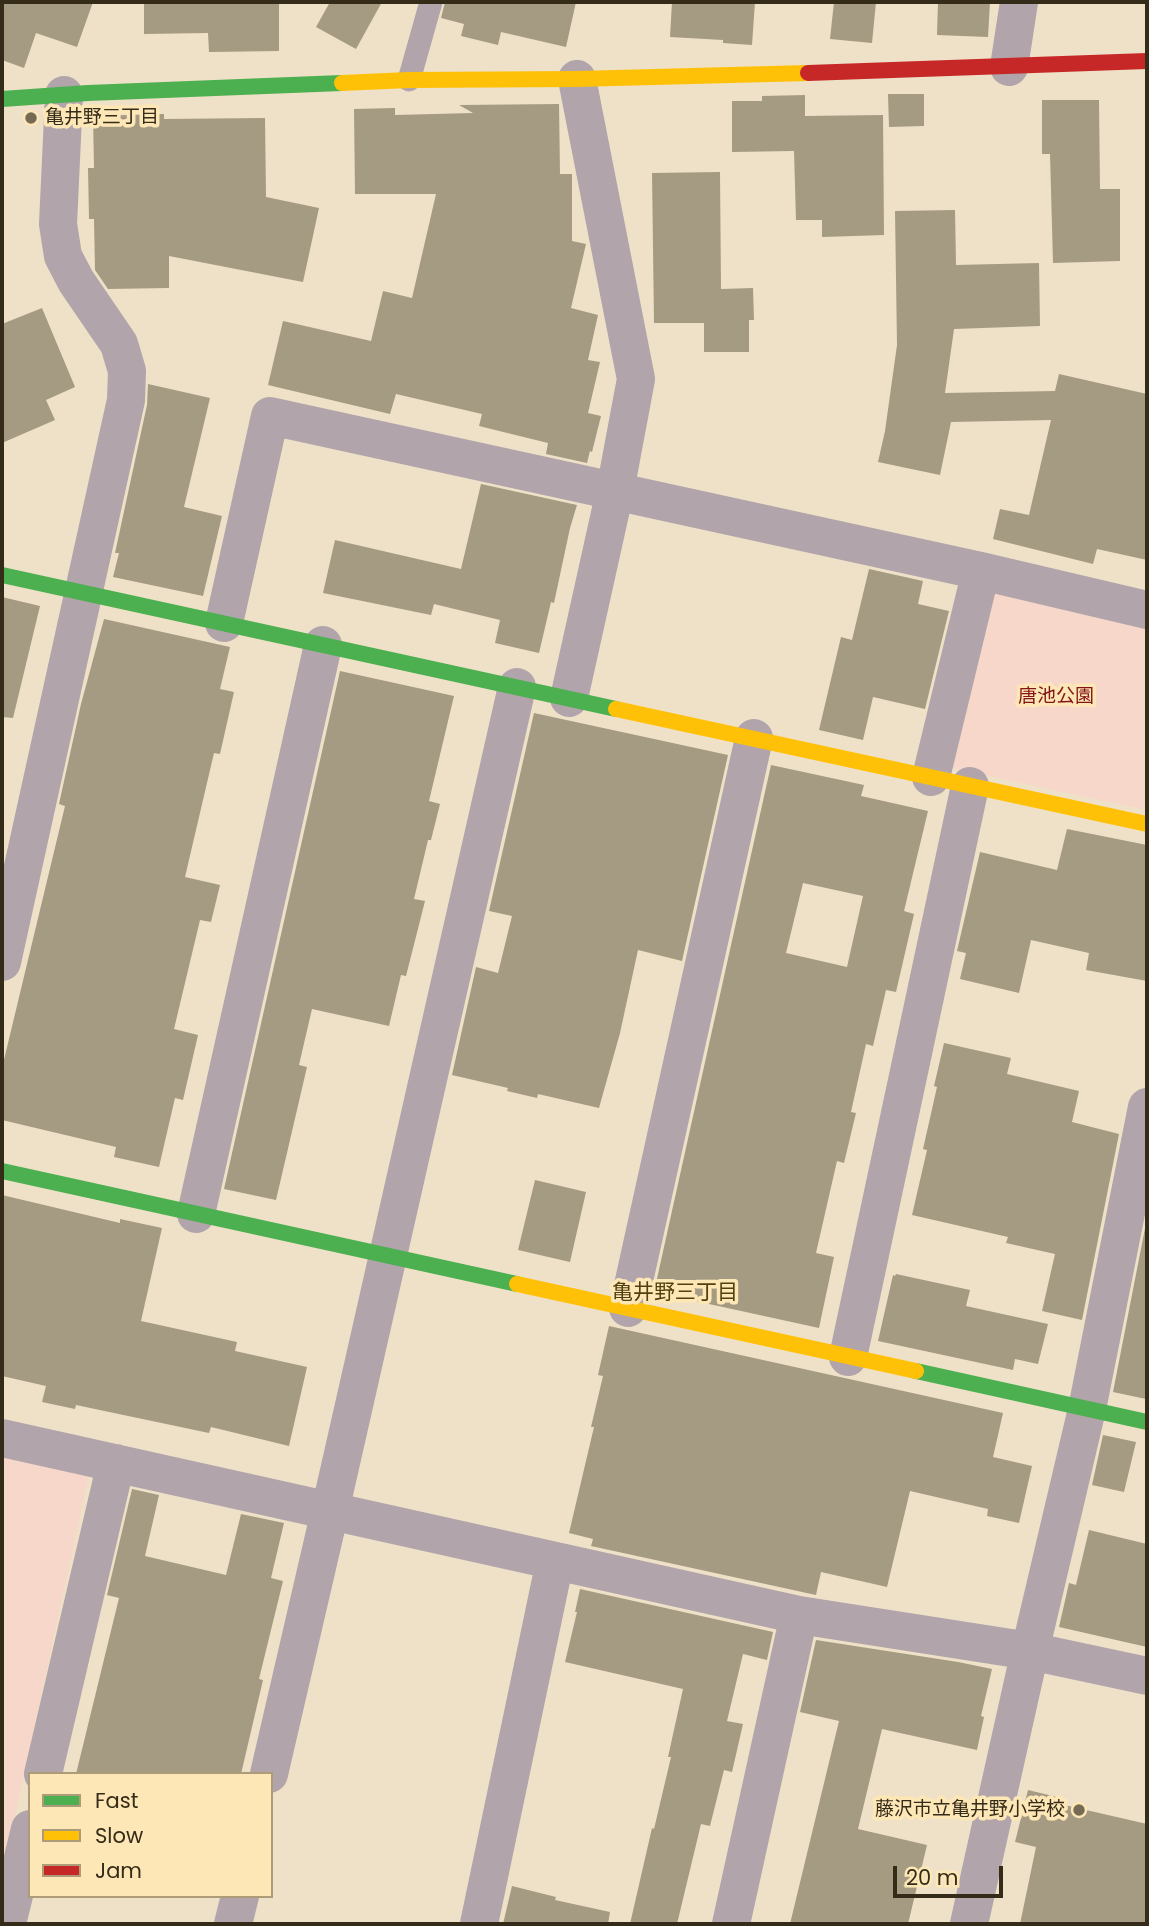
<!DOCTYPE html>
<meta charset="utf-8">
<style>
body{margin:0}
#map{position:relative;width:1149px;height:1926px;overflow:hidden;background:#eee1c7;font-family:Poppins,sans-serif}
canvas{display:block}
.frame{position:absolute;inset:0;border:4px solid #342b18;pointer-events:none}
.legend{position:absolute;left:28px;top:1772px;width:245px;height:126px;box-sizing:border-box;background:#fee7b7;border:2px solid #ad9c77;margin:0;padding:9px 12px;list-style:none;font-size:21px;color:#342b18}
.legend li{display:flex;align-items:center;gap:14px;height:35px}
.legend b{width:35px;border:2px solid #ad9c77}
.scale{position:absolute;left:893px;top:1866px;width:110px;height:32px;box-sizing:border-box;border:4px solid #342b18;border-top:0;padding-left:9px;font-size:21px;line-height:24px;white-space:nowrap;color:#342b18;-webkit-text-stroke:5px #fee7b7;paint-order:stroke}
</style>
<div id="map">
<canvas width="1149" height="1926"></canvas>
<div class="frame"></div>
<ul class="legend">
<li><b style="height:9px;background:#4caf50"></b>Fast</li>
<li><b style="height:9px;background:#ffc107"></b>Slow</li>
<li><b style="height:9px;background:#c62828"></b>Jam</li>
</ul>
<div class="scale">20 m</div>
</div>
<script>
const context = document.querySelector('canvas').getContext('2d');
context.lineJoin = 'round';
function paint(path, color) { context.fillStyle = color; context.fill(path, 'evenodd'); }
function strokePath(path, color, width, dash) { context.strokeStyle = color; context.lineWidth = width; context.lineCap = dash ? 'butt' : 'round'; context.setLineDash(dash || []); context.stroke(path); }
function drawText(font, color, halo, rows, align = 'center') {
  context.font = font + ' Poppins,"Noto Sans JP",sans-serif'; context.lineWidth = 7; context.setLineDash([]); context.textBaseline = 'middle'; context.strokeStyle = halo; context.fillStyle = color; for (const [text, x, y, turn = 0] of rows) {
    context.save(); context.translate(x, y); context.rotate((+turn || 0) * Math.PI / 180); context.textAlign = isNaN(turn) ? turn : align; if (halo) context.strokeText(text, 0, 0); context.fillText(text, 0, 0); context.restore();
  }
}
paint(new Path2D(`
 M 987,587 L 1147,625 L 1147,810 L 947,767 Z
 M 2,1441 L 92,1461 L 2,1875 Z`), '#f7d7c9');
paint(new Path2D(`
 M 2,2 L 93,2 L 77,47 L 36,33 L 24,68 L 2,60 Z
 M 144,2 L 279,2 L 279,51 L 209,52 L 208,33 L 144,34 Z
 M 330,2 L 382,2 L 356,49 L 316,27 Z
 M 445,2 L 576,2 L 566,47 L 501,32 L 498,45 L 461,36 L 464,24 L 441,18 Z
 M 672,2 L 755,2 L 752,45 L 723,43 L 723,40 L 670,37 Z
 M 834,2 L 876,2 L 872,43 L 830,39 Z
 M 938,2 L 990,2 L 988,37 L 937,35 Z
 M 888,94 L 924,94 L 924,126 L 889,127 Z
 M 805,95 L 805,116 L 883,115 L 884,235 L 822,237 L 822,220 L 796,220 L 794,151 L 732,152 L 732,101 L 762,101 L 762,96 Z
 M 1042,100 L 1099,100 L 1100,189 L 1120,189 L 1120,261 L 1053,263 L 1050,154 L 1042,154 Z
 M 559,104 L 560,174 L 572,174 L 572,241 L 586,244 L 571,308 L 598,315 L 588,360 L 600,362 L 588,413 L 601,416 L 592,452 L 590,451 L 587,463 L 546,454 L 548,443 L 479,426 L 482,414 L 396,394 L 390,414 L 268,385 L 283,321 L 371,341 L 383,291 L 412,298 L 436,194 L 355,194 L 354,109 L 395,108 L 395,115 L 473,113 L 459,105 Z
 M 164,114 L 164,119 L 265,118 L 266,197 L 319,208 L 303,282 L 169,256 L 169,288 L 108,289 L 95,270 L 94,219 L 89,219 L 88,168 L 94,168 L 93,116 Z
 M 720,172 L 721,289 L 753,288 L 754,320 L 749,320 L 749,352 L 704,352 L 704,323 L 654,323 L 652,173 Z
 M 955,210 L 956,265 L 1039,263 L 1040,326 L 954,329 L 945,393 L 1055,391 L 1059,374 L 1147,394 L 1147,560 L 1097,549 L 1093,564 L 993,539 L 1000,509 L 1029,515 L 1051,420 L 951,422 L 940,475 L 878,462 L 885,431 L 897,345 L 895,211 Z
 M 42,308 L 75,387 L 46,400 L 55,420 L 2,443 L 2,324 Z
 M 148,384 L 210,398 L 184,507 L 222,516 L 203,596 L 113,577 L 119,553 L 115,553 L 147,405 Z
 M 481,484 L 577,505 L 570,528 L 554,603 L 551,602 L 539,653 L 495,643 L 500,620 L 434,604 L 431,615 L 323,593 L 335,540 L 461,569 Z
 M 869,569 L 923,581 L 918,604 L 949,611 L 925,709 L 873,697 L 863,740 L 819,730 L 841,637 L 852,640 Z
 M 2,597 L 40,606 L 13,718 L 2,717 Z
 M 104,619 L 230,647 L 220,689 L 234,692 L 220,754 L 214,753 L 185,877 L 220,885 L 211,922 L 200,920 L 174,1029 L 198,1035 L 183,1100 L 175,1098 L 159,1167 L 114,1157 L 116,1147 L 2,1120 L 2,1068 L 65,806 L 59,804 L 81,704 Z
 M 340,671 L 454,696 L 429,801 L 440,804 L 431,840 L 428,840 L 414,899 L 425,901 L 406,976 L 401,975 L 389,1026 L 312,1009 L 299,1065 L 307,1067 L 276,1200 L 224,1189 Z
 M 534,713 L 728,755 L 682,961 L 638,950 L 620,1033 L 599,1108 L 538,1094 L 537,1098 L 507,1091 L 508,1088 L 452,1075 L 476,967 L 498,973 L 512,916 L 489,911 Z
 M 771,765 L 864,785 L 861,796 L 928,811 L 904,911 L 914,914 L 896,992 L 886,990 L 873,1046 L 866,1044 L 851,1112 L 856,1113 L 844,1163 L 837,1161 L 816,1253 L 834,1257 L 819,1328 L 654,1292 ZM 803,883 L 863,896 L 847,967 L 786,953 Z
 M 1067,829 L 1147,845 L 1147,981 L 1086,970 L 1089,953 L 1031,940 L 1019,993 L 960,979 L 966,953 L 957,951 L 980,852 L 1057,870 Z
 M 944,1043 L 1011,1058 L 1007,1074 L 1079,1091 L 1072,1122 L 1119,1134 L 1082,1320 L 1042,1311 L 1055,1254 L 1006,1243 L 1008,1237 L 912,1215 L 927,1150 L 923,1149 L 937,1087 L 934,1086 Z
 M 535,1180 L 586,1192 L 570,1262 L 518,1250 Z
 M 2,1195 L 120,1223 L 120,1219 L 162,1228 L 141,1321 L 237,1342 L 235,1351 L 307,1367 L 289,1446 L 211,1427 L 209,1433 L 76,1405 L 75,1409 L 42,1402 L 46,1386 L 2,1376 Z
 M 1147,1218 L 1147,1395 L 1146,1399 L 1113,1392 Z
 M 896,1274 L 970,1290 L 966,1306 L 1048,1324 L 1038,1364 L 1015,1359 L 1013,1370 L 878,1341 L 893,1275 L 895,1276 Z
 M 609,1326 L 1003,1413 L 993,1457 L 1032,1466 L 1019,1523 L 987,1516 L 988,1509 L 910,1491 L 887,1587 L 821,1572 L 816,1595 L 591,1546 L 593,1539 L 569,1533 L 594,1427 L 591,1427 L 603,1376 L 598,1375 Z
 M 1103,1435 L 1136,1442 L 1124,1492 L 1092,1485 Z
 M 132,1489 L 159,1495 L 145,1556 L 226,1575 L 241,1514 L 284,1523 L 271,1578 L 283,1581 L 259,1679 L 263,1680 L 241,1774 L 76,1774 L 119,1598 L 107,1595 Z
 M 1089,1530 L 1147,1544 L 1147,1647 L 1059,1627 L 1069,1583 L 1076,1585 Z
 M 580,1589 L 773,1632 L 767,1660 L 743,1654 L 727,1721 L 743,1724 L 732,1772 L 724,1770 L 710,1826 L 701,1824 L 677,1924 L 630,1924 L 652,1828 L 654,1829 L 671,1757 L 668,1757 L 683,1689 L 565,1662 L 577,1612 L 575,1612 Z
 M 816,1640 L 958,1662 L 992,1669 L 981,1716 L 984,1717 L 977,1750 L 882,1729 L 858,1829 L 927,1845 L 908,1924 L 790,1924 L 839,1721 L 800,1712 Z
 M 1028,1790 L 1061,1798 L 1060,1804 L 1147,1824 L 1147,1924 L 1020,1924 L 1036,1847 L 1015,1842 Z
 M 512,1886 L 556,1897 L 555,1900 L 610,1912 L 608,1924 L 503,1924 Z`), '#a59b82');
strokePath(new Path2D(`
 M 409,80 L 431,2`), '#b1a4ab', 23);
strokePath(new Path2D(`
 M 1009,67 L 1019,2
 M 224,623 L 270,416 L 981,571 L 1147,610
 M 569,698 L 615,491 L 636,379 L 577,79
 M 931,777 L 981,571
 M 2,962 L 126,400 L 127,371 L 119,344 L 76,281 L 63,256 L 58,224 L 64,95
 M 196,1214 L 323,645
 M 628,1308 L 754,738
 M 848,1357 L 970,786
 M 2,1438 L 799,1615 L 1030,1651 L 1147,1676
 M 43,1774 L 116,1463
 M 269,1774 L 330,1511 L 517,687
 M 7,1924 L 30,1829
 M 233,1924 L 240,1896
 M 479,1924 L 555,1561
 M 731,1924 L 799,1615
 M 969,1924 L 1030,1651 L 1087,1409 L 1147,1107`), '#b1a4ab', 38);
strokePath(new Path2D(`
 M 2,99 L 88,93 L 342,83
 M 2,575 L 616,709
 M 2,1171 L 517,1284
 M 916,1371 L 1147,1422`), '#4caf50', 16);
strokePath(new Path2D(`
 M 342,83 L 409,80 L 577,79 L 808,73
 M 616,709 L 1147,824
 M 517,1284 L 916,1371`), '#ffc107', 16);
strokePath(new Path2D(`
 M 808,73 L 1147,61`), '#c62828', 16);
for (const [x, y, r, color] of [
 [31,118,7,"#756b55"],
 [1079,1810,7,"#756b55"]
]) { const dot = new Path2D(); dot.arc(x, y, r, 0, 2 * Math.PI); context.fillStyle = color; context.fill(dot); strokePath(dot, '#fee7b7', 2.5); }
drawText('19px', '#342b18', '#fee7b7', [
 ["亀井野三丁目",45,118],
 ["藤沢市立亀井野小学校",1065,1810,"right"]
], 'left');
drawText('19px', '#831417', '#fee7b7', [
 ["唐池公園",1056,697]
]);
drawText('21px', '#534011', '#fee7b7', [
 ["亀井野三丁目",675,1294]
]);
</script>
